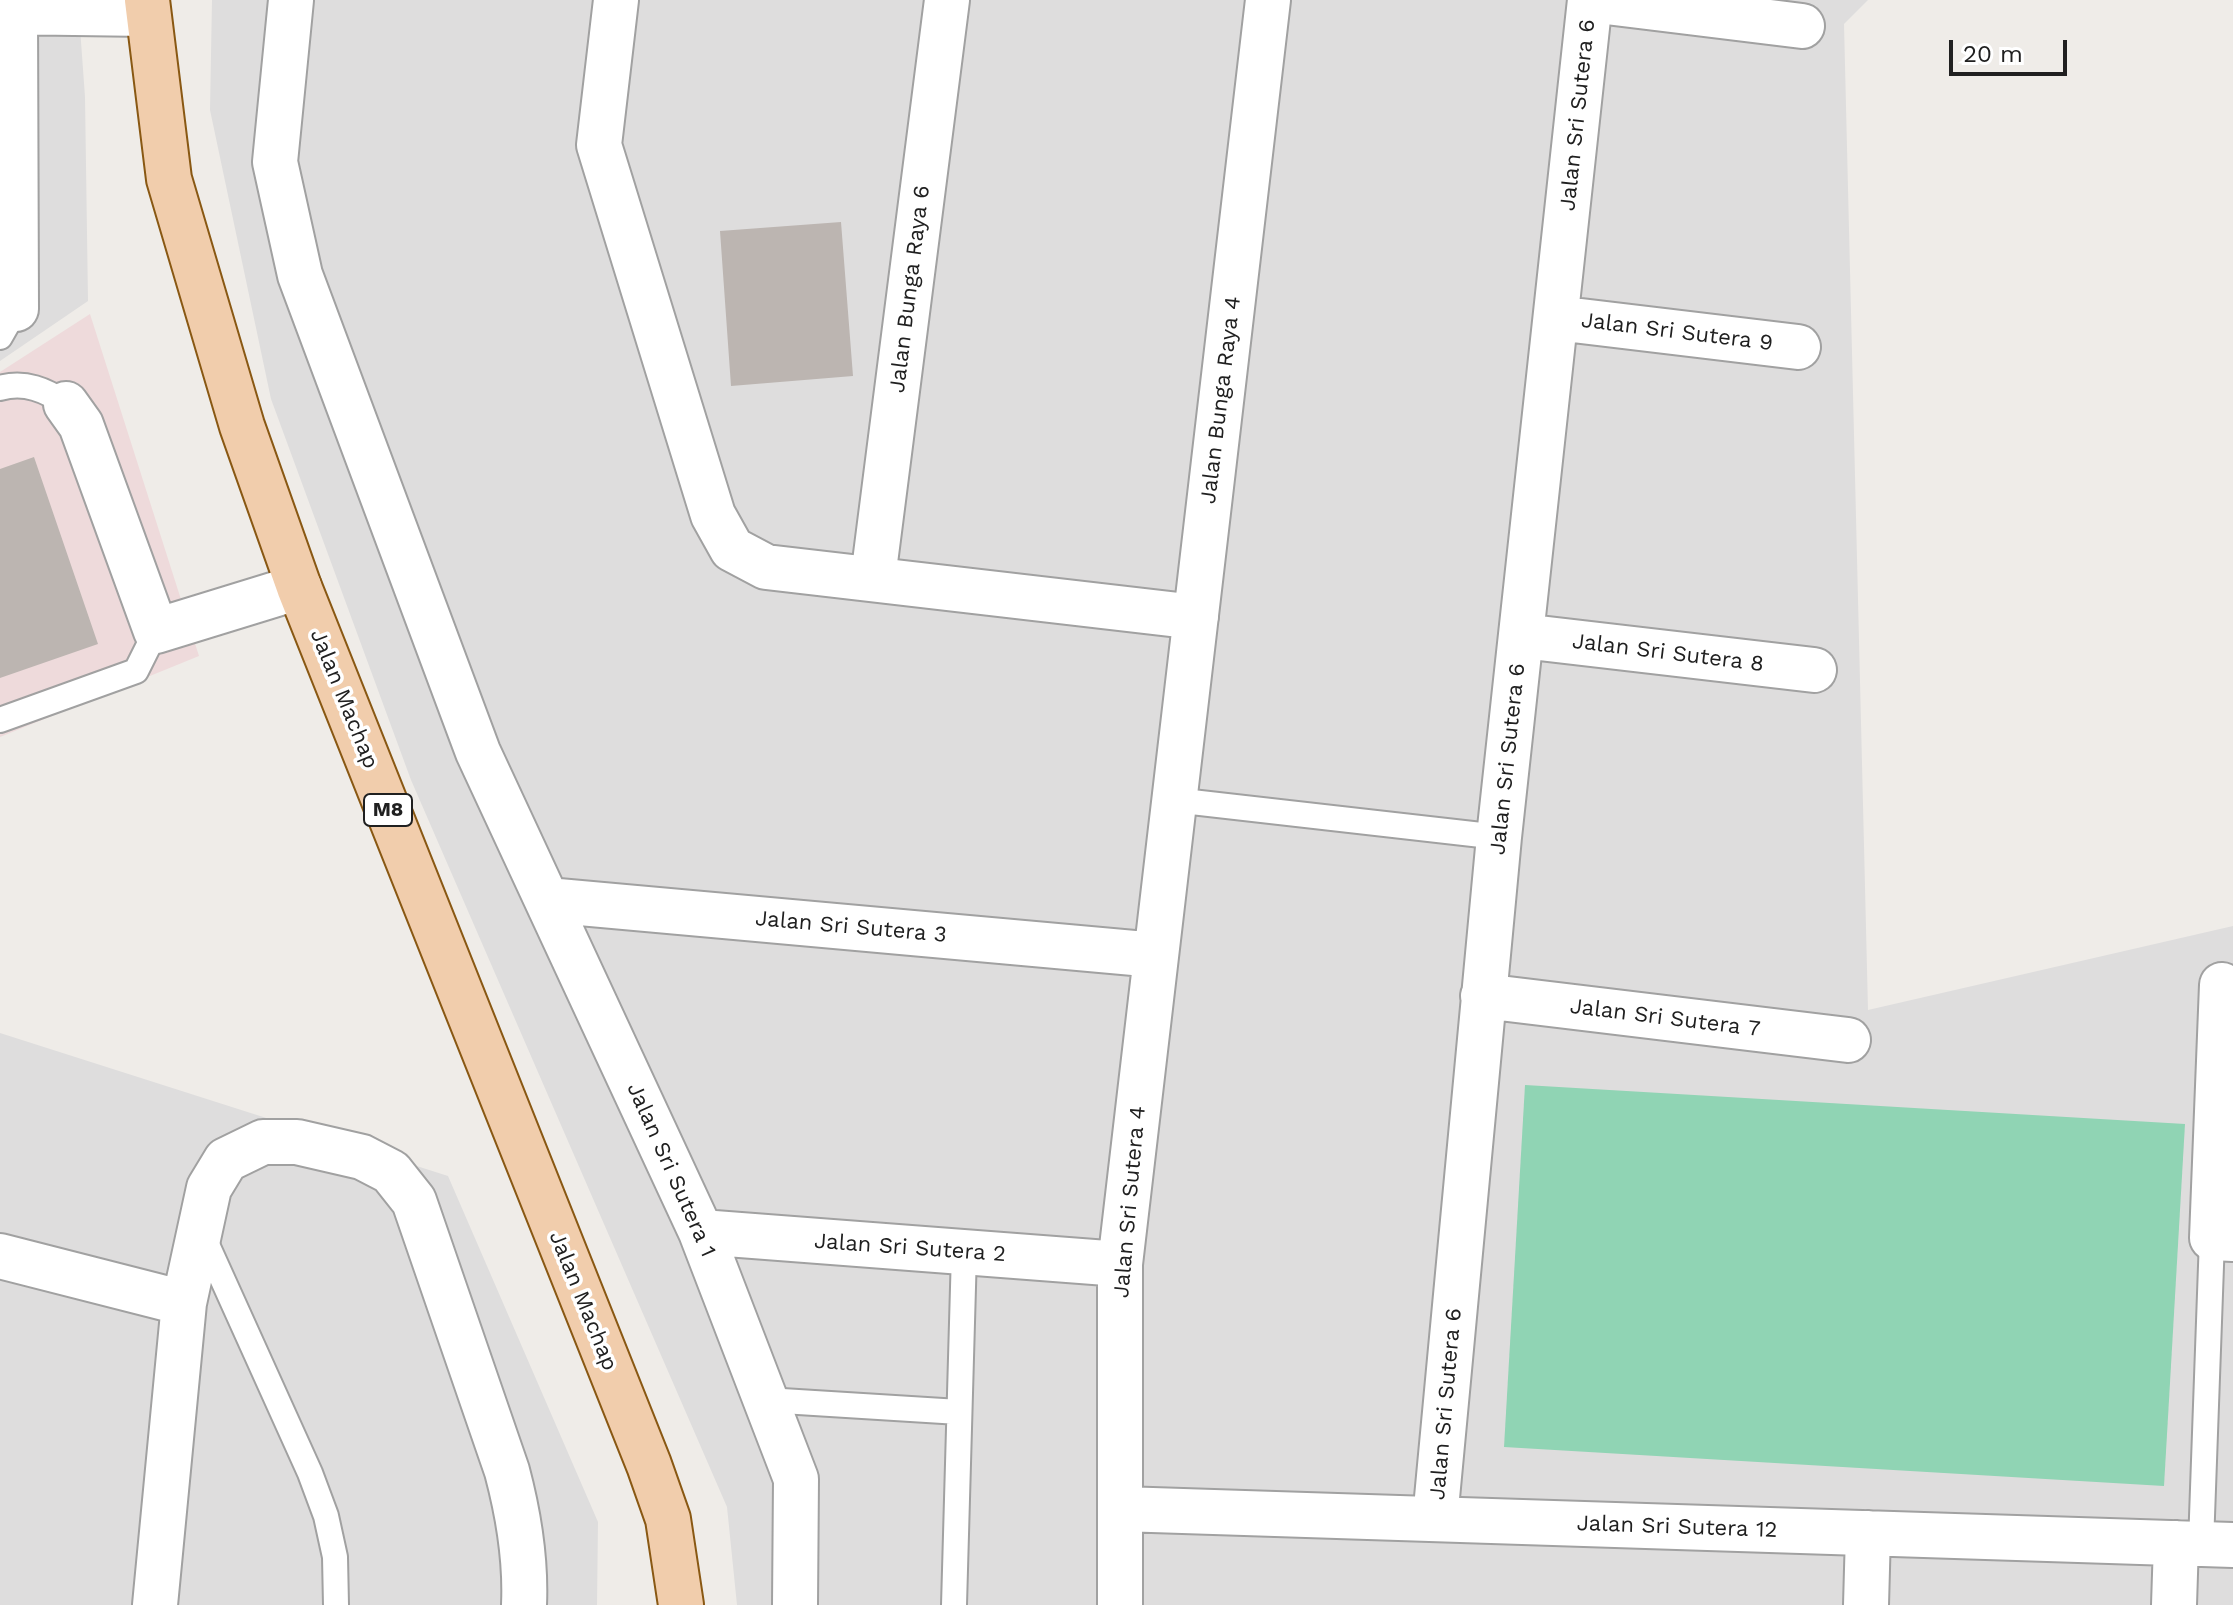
<!DOCTYPE html>
<style>
body{margin:0}
#map{position:relative;width:2233px;height:1605px;overflow:hidden;background:#efece8;font-family:"Work Sans",sans-serif}
canvas{display:block}
.scale{position:absolute;left:1949px;top:40px;width:118px;height:36px;box-sizing:border-box;border:4px solid #202020;border-top:0;padding-left:10px;font-size:24px;line-height:28px;white-space:nowrap;color:#202020;-webkit-text-stroke:6px #fff;paint-order:stroke}
</style>
<div id="map">
<canvas width="2233" height="1605"></canvas>
<div class="scale">20 m</div>
</div>
<script>
const context = document.querySelector('canvas').getContext('2d');
context.lineJoin = 'round';
function paint(path, color) { context.fillStyle = color; context.fill(path, 'evenodd'); }
function strokePath(path, color, width, dash) { context.strokeStyle = color; context.lineWidth = width; context.lineCap = dash ? 'butt' : 'round'; context.setLineDash(dash || []); context.stroke(path); }
function drawText(font, color, halo, rows, align = 'center') {
  context.font = font + ' "Work Sans",sans-serif'; context.lineWidth = 7; context.setLineDash([]); context.textBaseline = 'middle'; context.strokeStyle = halo; context.fillStyle = color; for (const [text, x, y, turn = 0] of rows) {
    context.save(); context.translate(x, y); context.rotate((+turn || 0) * Math.PI / 180); context.textAlign = isNaN(turn) ? turn : align; if (halo) context.strokeText(text, 0, 0); context.fillText(text, 0, 0); context.restore();
  }
}
paint(new Path2D(`
 M 0,0 L 78,0 L 85,97 L 88,301 L 0,361 Z
 M 212,0 L 1868,0 L 1844,24 L 1868,1010 L 2233,926 L 2233,1605 L 737,1605 L 727,1507 L 411,780 L 271,399 L 210,110 Z
 M 0,1033 L 448,1176 L 598,1522 L 597,1605 L 0,1605 Z`), '#dedddd');
paint(new Path2D(`
 M 90,314 L 199,656 L 0,737 L 0,372 Z`), '#eedadb');
paint(new Path2D(`
 M 1525,1085 L 2185,1124 L 2164,1486 L 1504,1447 Z`), '#90d4b4');
paint(new Path2D(`
 M 841,222 L 853,376 L 731,386 L 720,231 Z
 M 34,457 L 98,644 L 0,678 L 0,469 Z`), '#bcb5b1');
const lane = new Path2D(`
 M 0,337 L 16,309
 M 0,388 C 25,381 46,390 66,404
 M 0,720 L 136,671 L 156,631
 M 1174,800 L 1499,837
 M 203,1236 L 310,1473 L 326,1516 L 335,1557 L 336,1605
 M 766,1400 L 959,1412
 M 2201,1544 L 2212,1238
 M 954,1605 L 964,1252`);
const street = new Path2D(`
 M 291,0 L 275,162 L 300,275 L 478,752 L 701,1232 L 796,1479 L 795,1605
 M 616,0 L 599,145 L 713,515 L 732,549 L 766,567 L 1196,617
 M 1590,0 L 1802,26
 M 0,12 L 148,14
 M 15,12 L 16,309
 M 1556,318 L 1798,347
 M 66,404 L 81,425 L 156,631 L 299,587
 M 873,578 L 947,0
 M 1522,636 L 1814,670
 M 547,900 L 1156,955
 M 2222,985 L 2212,1238 L 2233,1239
 M 1483,996 L 1848,1040
 M 701,1232 L 1120,1264
 M 0,1256 L 184,1303 L 155,1605
 M 184,1303 L 209,1188 L 226,1160 L 263,1142 L 297,1142 L 362,1157 L 391,1172 L 414,1201 L 507,1471 C 519,1516 526,1559 524,1605
 M 1121,1509 L 2233,1545
 M 1435,1519 L 1499,837 L 1590,0
 M 1120,1605 L 1120,1264 L 1268,0
 M 1866,1605 L 1868,1533
 M 2174,1605 L 2176,1543`);
const primary = new Path2D(`
 M 147,0 L 169,179 L 242,426 L 299,587 L 649,1465 L 668,1519 L 681,1605`);
strokePath(lane, '#a1a1a1', 28);
strokePath(street, '#a1a1a1', 48);
strokePath(primary, '#895813', 48);
strokePath(lane, '#fff', 24);
strokePath(street, '#fff', 44);
strokePath(primary, '#f1cdac', 44);
for (const [x, y, w] of [
 [388,810,48]
]) { const box = new Path2D(); box.roundRect(x - w / 2, y - 16, w, 32, 6); context.fillStyle = '#fff'; context.fill(box); strokePath(box, '#202020', 2); }
drawText('bold 20px', '#202020', null, [
 ["M8",388,810]
]);
drawText('22px', '#202020', '#fff', [
 ["Jalan Sri Sutera 6",1578,115,-84],
 ["Jalan Bunga Raya 6",910,289,-83],
 ["Jalan Sri Sutera 9",1677,332,7],
 ["Jalan Bunga Raya 4",1221,400,-83],
 ["Jalan Sri Sutera 8",1668,653,7],
 ["Jalan Machap",344,699,68],
 ["Jalan Sri Sutera 6",1508,759,-84],
 ["Jalan Sri Sutera 3",851,927,5],
 ["Jalan Sri Sutera 7",1665,1018,7],
 ["Jalan Sri Sutera 1",671,1170,66],
 ["Jalan Sri Sutera 4",1130,1202,-85],
 ["Jalan Sri Sutera 2",910,1248,4],
 ["Jalan Machap",583,1301,68],
 ["Jalan Sri Sutera 6",1446,1404,-85],
 ["Jalan Sri Sutera 12",1677,1527,2]
]);
</script>
